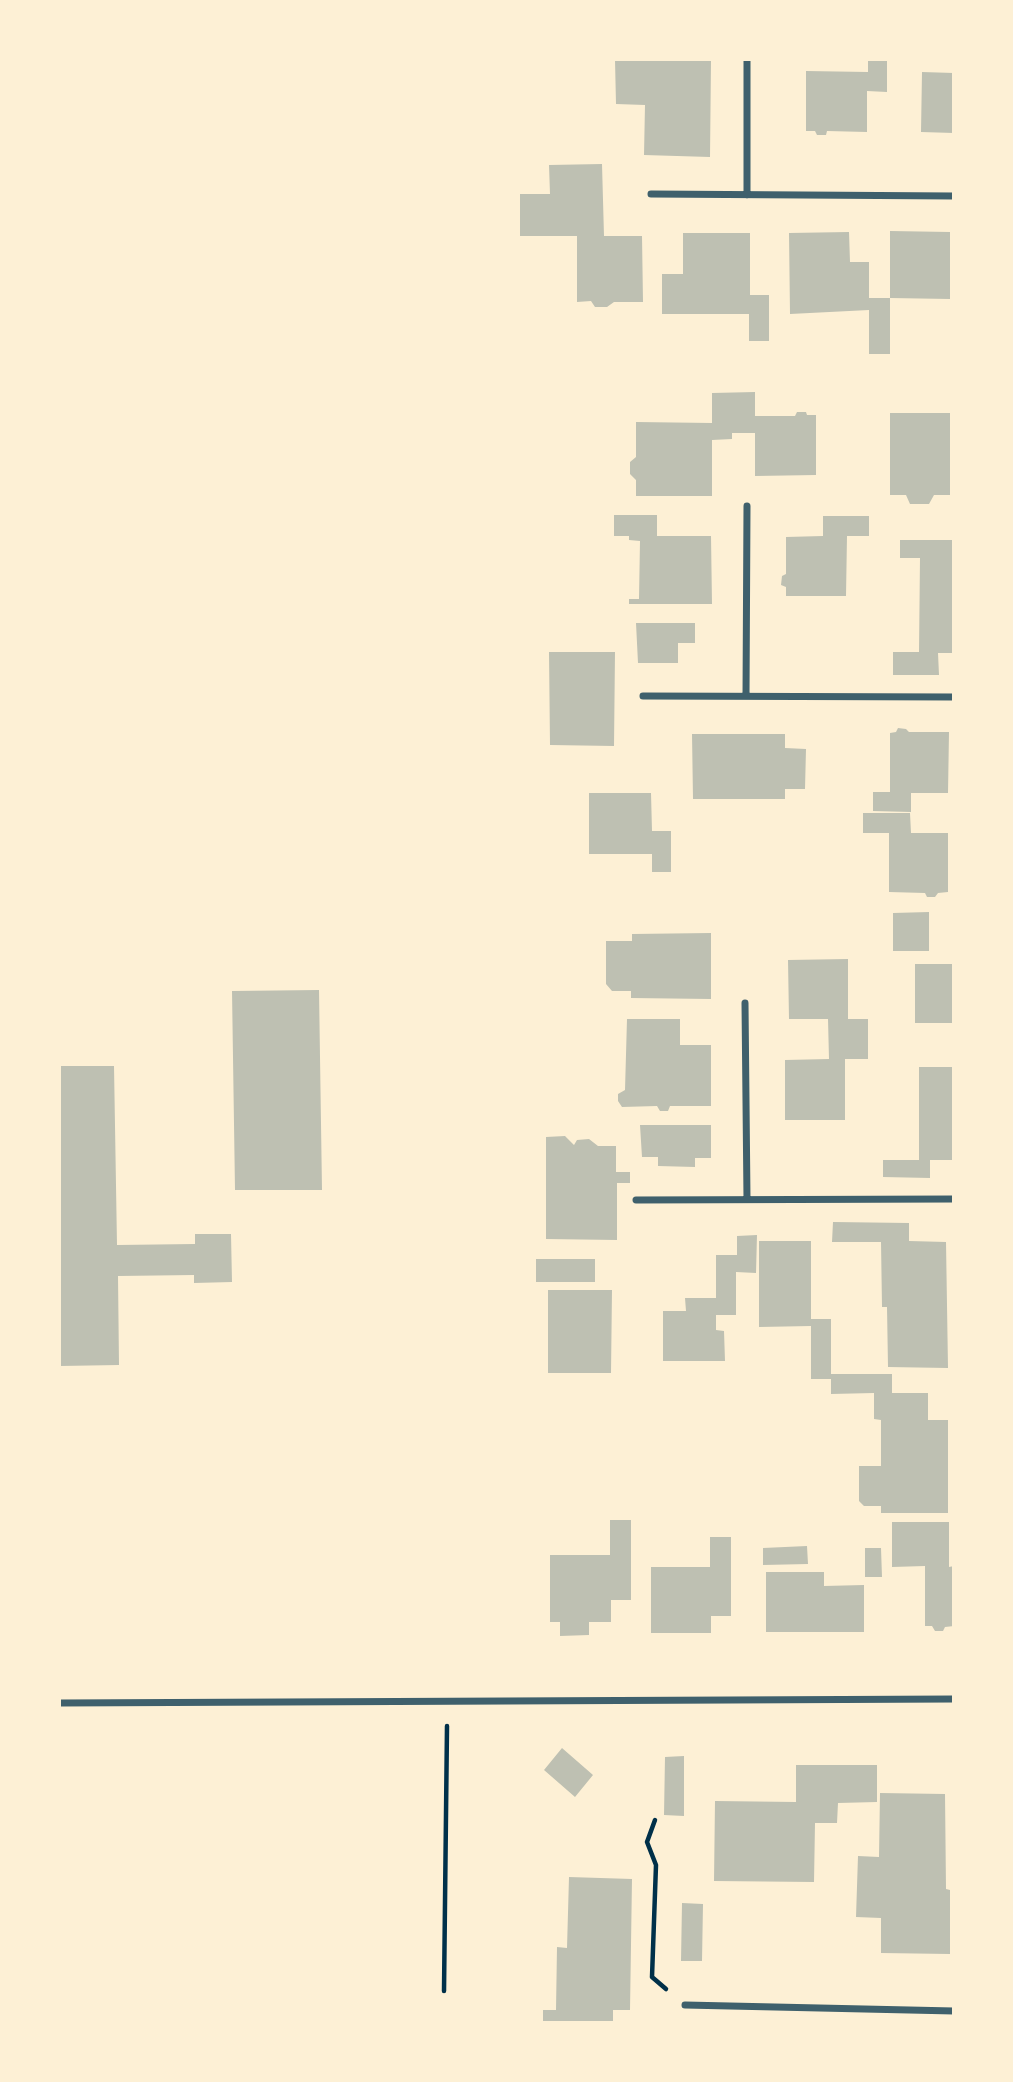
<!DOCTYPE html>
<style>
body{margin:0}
#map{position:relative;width:1013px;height:2082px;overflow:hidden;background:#fdf0d5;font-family:"Source Sans 3",sans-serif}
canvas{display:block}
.frame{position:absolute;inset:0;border:61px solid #fdf0d5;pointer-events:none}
</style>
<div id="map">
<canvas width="1013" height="2082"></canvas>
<div class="frame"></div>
</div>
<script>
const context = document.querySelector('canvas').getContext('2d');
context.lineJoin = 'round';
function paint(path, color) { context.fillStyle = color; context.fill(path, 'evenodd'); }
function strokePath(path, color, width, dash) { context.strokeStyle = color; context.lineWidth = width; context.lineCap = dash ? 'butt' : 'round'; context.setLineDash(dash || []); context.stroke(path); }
paint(new Path2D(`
 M 615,60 L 711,60 L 710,157 L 644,155 L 645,105 L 616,104 Z
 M 868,60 L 887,60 L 887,92 L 867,91 L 867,132 L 827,131 L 826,135 L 817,135 L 815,131 L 806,131 L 806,71 L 868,72 Z
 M 922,72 L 954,73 L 954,133 L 921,132 Z
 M 602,164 L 604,236 L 642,236 L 643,302 L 614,302 L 607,307 L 595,307 L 591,301 L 577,302 L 577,236 L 520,236 L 520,194 L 550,194 L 549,165 Z
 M 890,231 L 950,232 L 950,299 L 890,298 L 890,354 L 869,354 L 869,310 L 790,314 L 789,233 L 849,232 L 850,262 L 869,262 L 869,298 L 890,298 Z
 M 683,233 L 750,233 L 750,295 L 769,295 L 769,341 L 749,341 L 749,314 L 662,314 L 662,274 L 683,274 Z
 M 755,392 L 755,416 L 795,416 L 797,412 L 806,412 L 807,415 L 816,415 L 816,475 L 755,476 L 755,433 L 732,433 L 732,439 L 712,440 L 712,496 L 636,496 L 636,480 L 630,474 L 630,462 L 636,457 L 636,422 L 712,423 L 712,393 Z
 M 890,413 L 950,413 L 950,495 L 934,495 L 929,504 L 910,504 L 906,495 L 890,495 Z
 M 614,515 L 657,515 L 657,536 L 711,536 L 712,604 L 629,604 L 629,599 L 639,599 L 640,541 L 629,540 L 629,536 L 614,536 Z
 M 823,516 L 869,516 L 869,536 L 847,536 L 846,596 L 786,596 L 786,587 L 781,585 L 782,576 L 786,574 L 786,537 L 823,536 Z
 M 900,540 L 953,540 L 954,653 L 938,653 L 939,675 L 893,675 L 893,652 L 919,652 L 920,558 L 900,558 Z
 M 636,623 L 695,623 L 695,643 L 678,643 L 678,663 L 638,663 Z
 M 549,652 L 615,652 L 614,746 L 550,745 Z
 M 898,728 L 906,729 L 909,732 L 949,732 L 948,793 L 911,793 L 911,812 L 873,811 L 873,792 L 890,792 L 890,733 L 896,732 Z
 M 692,734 L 785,734 L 785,748 L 806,749 L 805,789 L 785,789 L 785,799 L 693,799 Z
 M 589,793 L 651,793 L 652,831 L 671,831 L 671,872 L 652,872 L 652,854 L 589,854 Z
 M 863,813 L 910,813 L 911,833 L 948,833 L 948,892 L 938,893 L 935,897 L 927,897 L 925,893 L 889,892 L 889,833 L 863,833 Z
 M 929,912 L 929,951 L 893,951 L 893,913 Z
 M 711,933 L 711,999 L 631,998 L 631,991 L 612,991 L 606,984 L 606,941 L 632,941 L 632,934 Z
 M 848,959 L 848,1019 L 868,1019 L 868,1059 L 845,1059 L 845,1120 L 785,1120 L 785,1060 L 829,1059 L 828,1019 L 789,1019 L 788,960 Z
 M 915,964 L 954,964 L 954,1023 L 915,1023 Z
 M 319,990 L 322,1190 L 235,1190 L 232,991 Z
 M 627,1019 L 680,1019 L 680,1045 L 711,1045 L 711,1106 L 670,1106 L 668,1111 L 660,1111 L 657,1106 L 622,1107 L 618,1101 L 618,1094 L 625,1090 Z
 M 60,1066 L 114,1066 L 117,1245 L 195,1244 L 195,1234 L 231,1234 L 232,1282 L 194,1283 L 194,1275 L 118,1276 L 119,1365 L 60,1366 Z
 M 919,1067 L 954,1067 L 954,1160 L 930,1160 L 930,1178 L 883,1177 L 883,1160 L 919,1160 Z
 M 640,1125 L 711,1125 L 711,1158 L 695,1158 L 695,1167 L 658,1166 L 658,1157 L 642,1157 Z
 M 565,1136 L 574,1145 L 577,1140 L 589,1139 L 598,1146 L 616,1146 L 616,1172 L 630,1172 L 630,1183 L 617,1183 L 617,1240 L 546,1239 L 546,1137 Z
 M 833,1222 L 909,1223 L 909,1241 L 946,1242 L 948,1368 L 888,1367 L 887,1307 L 882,1307 L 881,1242 L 832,1242 Z
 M 757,1235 L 756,1273 L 736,1272 L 736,1315 L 716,1315 L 716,1330 L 724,1331 L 725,1361 L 663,1361 L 663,1311 L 686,1311 L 685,1298 L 716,1298 L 716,1255 L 737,1255 L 737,1236 Z
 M 759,1241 L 811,1241 L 811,1319 L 831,1319 L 831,1374 L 892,1374 L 892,1393 L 928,1393 L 928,1420 L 948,1420 L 948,1513 L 881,1513 L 881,1506 L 864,1506 L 859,1501 L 859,1466 L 881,1466 L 881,1420 L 874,1419 L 874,1393 L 831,1394 L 831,1379 L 811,1379 L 811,1326 L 759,1327 Z
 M 536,1259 L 595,1259 L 595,1282 L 536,1282 Z
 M 548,1290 L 612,1290 L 611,1373 L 548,1373 Z
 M 610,1520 L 631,1520 L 631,1600 L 611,1600 L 611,1622 L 589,1622 L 589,1635 L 560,1636 L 560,1622 L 550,1622 L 550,1555 L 610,1555 Z
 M 892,1522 L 949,1522 L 949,1567 L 954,1566 L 954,1626 L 945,1627 L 943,1631 L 935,1631 L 932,1626 L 925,1626 L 925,1566 L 892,1567 Z
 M 710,1537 L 731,1537 L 731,1616 L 711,1616 L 711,1633 L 651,1633 L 651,1567 L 710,1567 Z
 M 807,1546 L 808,1564 L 763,1565 L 763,1548 Z
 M 865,1548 L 881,1548 L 882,1577 L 865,1577 Z
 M 766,1572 L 824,1572 L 824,1586 L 864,1585 L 864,1632 L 766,1632 Z
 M 562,1748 L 593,1775 L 575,1797 L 544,1770 Z
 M 684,1756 L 684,1816 L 664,1815 L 665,1757 Z
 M 796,1765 L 877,1765 L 877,1802 L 838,1803 L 837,1823 L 815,1823 L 814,1882 L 714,1881 L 715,1801 L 796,1802 Z
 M 880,1793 L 945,1794 L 946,1889 L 950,1890 L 950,1954 L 881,1953 L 881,1918 L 856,1917 L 858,1856 L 879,1857 Z
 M 569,1877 L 632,1879 L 630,2010 L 613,2010 L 613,2022 L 543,2022 L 543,2010 L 556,2010 L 557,1947 L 567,1948 Z
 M 682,1903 L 703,1904 L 702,1961 L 681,1961 Z`), '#bec0b2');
strokePath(new Path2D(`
 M 655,1820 L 647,1842 L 656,1865 L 652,1977 L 666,1989
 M 444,1991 L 447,1726`), '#003049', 4.5);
strokePath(new Path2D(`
 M 651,194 L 954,196
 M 747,195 L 747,60
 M 643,696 L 954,697
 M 746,696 L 747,506
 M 745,1003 L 747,1199
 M 636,1200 L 954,1199
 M 60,1703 L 954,1699
 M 685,2005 L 954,2011`), '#3f606c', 7);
</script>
